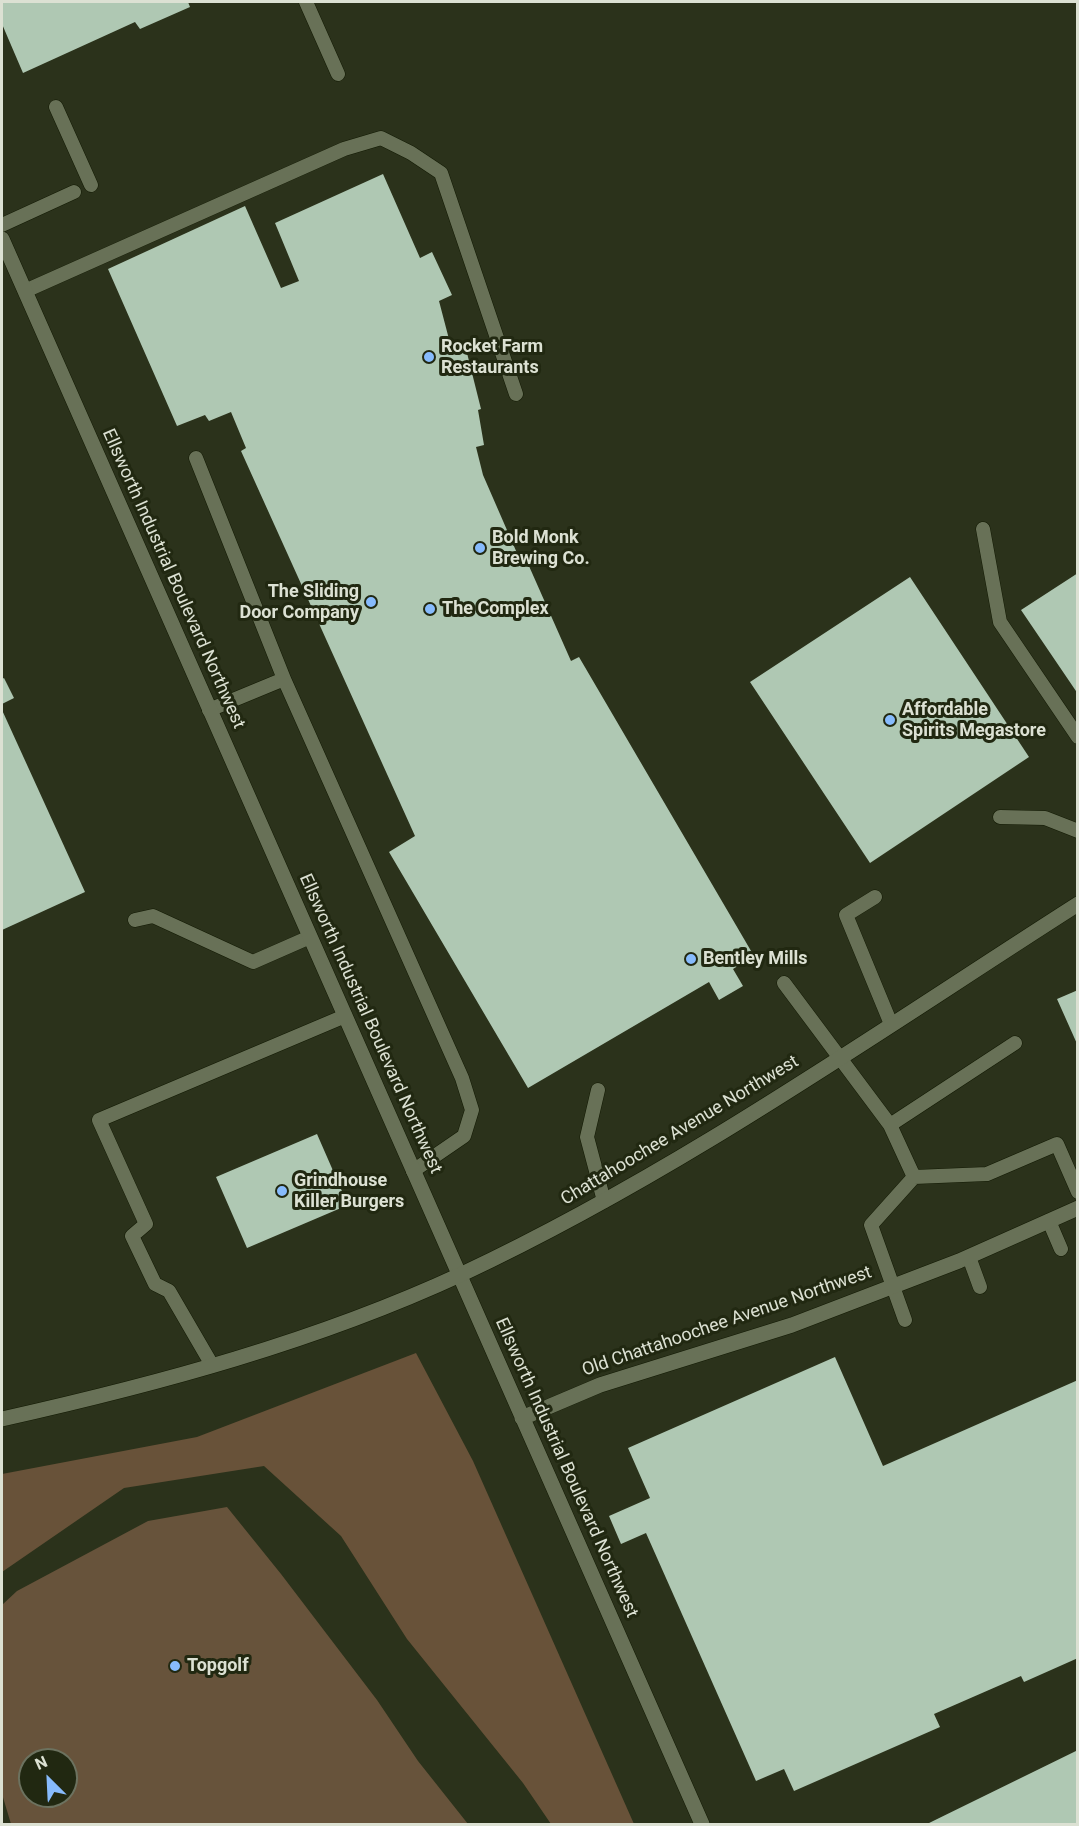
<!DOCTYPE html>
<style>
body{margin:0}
#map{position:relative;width:1079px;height:1826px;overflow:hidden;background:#2b321b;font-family:Roboto,sans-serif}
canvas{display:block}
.frame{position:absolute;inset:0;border:3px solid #dce1d3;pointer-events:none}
.north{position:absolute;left:18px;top:1748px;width:60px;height:60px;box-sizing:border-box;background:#212811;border:2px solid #6c725f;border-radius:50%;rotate:336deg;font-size:16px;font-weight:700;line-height:24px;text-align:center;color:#dce1d3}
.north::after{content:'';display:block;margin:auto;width:21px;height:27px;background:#87bbfc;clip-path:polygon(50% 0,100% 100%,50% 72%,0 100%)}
</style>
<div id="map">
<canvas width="1079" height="1826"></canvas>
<div class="frame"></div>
<div class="north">N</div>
</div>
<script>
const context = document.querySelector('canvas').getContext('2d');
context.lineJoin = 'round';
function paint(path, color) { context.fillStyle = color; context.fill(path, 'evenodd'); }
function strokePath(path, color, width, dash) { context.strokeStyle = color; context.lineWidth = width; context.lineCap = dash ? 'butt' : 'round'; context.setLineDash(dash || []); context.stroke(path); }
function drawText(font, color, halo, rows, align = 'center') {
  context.font = font + ' Roboto,sans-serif'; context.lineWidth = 6; context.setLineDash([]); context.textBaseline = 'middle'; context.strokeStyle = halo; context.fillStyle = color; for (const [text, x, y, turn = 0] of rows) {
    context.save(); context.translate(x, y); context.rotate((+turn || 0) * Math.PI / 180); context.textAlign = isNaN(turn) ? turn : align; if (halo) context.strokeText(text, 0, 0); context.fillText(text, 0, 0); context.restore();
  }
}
paint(new Path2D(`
 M 227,1507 L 281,1574 L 377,1700 L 418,1761 L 468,1824 L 11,1824 L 2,1794 L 2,1605 L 17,1591 L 148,1521 ZM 30,1760 L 66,1760 L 66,1796 L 30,1796 Z`), '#67533b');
paint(new Path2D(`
 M 416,1353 L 473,1461 L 634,1824 L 551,1824 L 523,1783 L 407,1639 L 341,1536 L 264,1466 L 124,1488 L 2,1572 L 2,1474 L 197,1437 Z`), '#685239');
paint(new Path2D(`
 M 2,2 L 188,2 L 190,7 L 140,29 L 135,22 L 23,73 L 2,24 Z
 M 383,174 L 420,258 L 432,252 L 452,295 L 439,301 L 450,343 L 464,341 L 481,409 L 478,410 L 484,445 L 476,447 L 483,475 L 520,560 L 525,557 L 571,661 L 579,657 L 754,956 L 733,969 L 743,986 L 719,1000 L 709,982 L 528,1088 L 389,852 L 415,836 L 241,451 L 246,448 L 231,412 L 209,421 L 205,415 L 177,426 L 108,269 L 245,206 L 281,288 L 299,281 L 275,223 Z
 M 1078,573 L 1078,694 L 1021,610 Z
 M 910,577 L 1029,757 L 870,863 L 750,682 Z
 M 4,678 L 14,698 L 2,704 L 2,679 Z
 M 2,710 L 85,892 L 2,930 Z
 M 1078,990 L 1078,1046 L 1057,999 Z
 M 317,1134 L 348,1205 L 247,1248 L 216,1177 Z
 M 835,1357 L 883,1466 L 1078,1380 L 1078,1658 L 1024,1682 L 1021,1676 L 934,1714 L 940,1727 L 794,1791 L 784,1769 L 756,1781 L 646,1533 L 621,1544 L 609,1516 L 650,1498 L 628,1448 Z
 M 1078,1750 L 1078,1824 L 927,1824 Z`), '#afc8b3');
const service = new Path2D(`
 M 306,2 L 338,74
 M 56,107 L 91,185
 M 2,225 L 74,192
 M 25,291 L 344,149 L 381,138 L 411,153 L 441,173 L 516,394
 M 196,458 L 284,679 L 462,1078 L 472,1110 L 464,1136 L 413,1171
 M 983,529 L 1000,622 L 1078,737
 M 209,710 L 284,679
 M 1000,817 L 1045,818 L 1078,831
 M 875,897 L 846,915 L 891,1024
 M 135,920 L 153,916 L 253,962 L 310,937
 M 784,983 L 890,1125 L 914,1177 L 871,1225 L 905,1320
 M 598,1090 L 587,1137 L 604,1201
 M 890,1125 L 1015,1043
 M 914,1177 L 987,1174 L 1057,1144 L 1078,1192
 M 1049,1221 L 1061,1249
 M 969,1257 L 980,1287
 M 212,1365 L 169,1291 L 155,1284 L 132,1236 L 146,1224 L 99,1120 L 345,1016`);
const minor = new Path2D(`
 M 2,239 L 702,1824
 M 522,1418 L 600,1385 L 792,1325 L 959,1261 L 1078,1208`);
const tertiary = new Path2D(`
 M 2,1419 C 158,1384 315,1342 462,1274 C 679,1172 876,1033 1078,904`);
strokePath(service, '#131a04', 15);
strokePath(minor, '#131a04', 16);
strokePath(tertiary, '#131a04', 16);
strokePath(service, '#687157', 14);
strokePath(minor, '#687157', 15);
strokePath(tertiary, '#687157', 15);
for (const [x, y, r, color] of [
 [429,357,6,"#87bbfc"],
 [480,548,6,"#87bbfc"],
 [371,602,6,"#87bbfc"],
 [430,609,6,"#87bbfc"],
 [890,720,6,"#87bbfc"],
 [691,959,6,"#87bbfc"],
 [282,1191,6,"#87bbfc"],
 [175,1666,6,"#87bbfc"]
]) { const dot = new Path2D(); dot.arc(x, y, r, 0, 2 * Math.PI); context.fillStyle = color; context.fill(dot); strokePath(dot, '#212811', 2); }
drawText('bold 18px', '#dce1d3', '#212811', [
 ["Rocket Farm",441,347],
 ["Restaurants",441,368],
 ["Bold Monk",492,538],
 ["Brewing Co.",492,559],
 ["The Sliding",359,592,"right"],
 ["Door Company",359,613,"right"],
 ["The Complex",442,609],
 ["Affordable",902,710],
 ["Spirits Megastore",902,731],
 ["Bentley Mills",703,959],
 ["Grindhouse",294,1181],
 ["Killer Burgers",294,1202],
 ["Topgolf",187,1666]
], 'left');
drawText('18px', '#dce1d3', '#212811', [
 ["Ellsworth Industrial Boulevard Northwest",173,579,66],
 ["Ellsworth Industrial Boulevard Northwest",370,1024,66],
 ["Chattahoochee Avenue Northwest",680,1131,-31],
 ["Old Chattahoochee Avenue Northwest",727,1322,-19],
 ["Ellsworth Industrial Boulevard Northwest",566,1468,66]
]);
</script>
